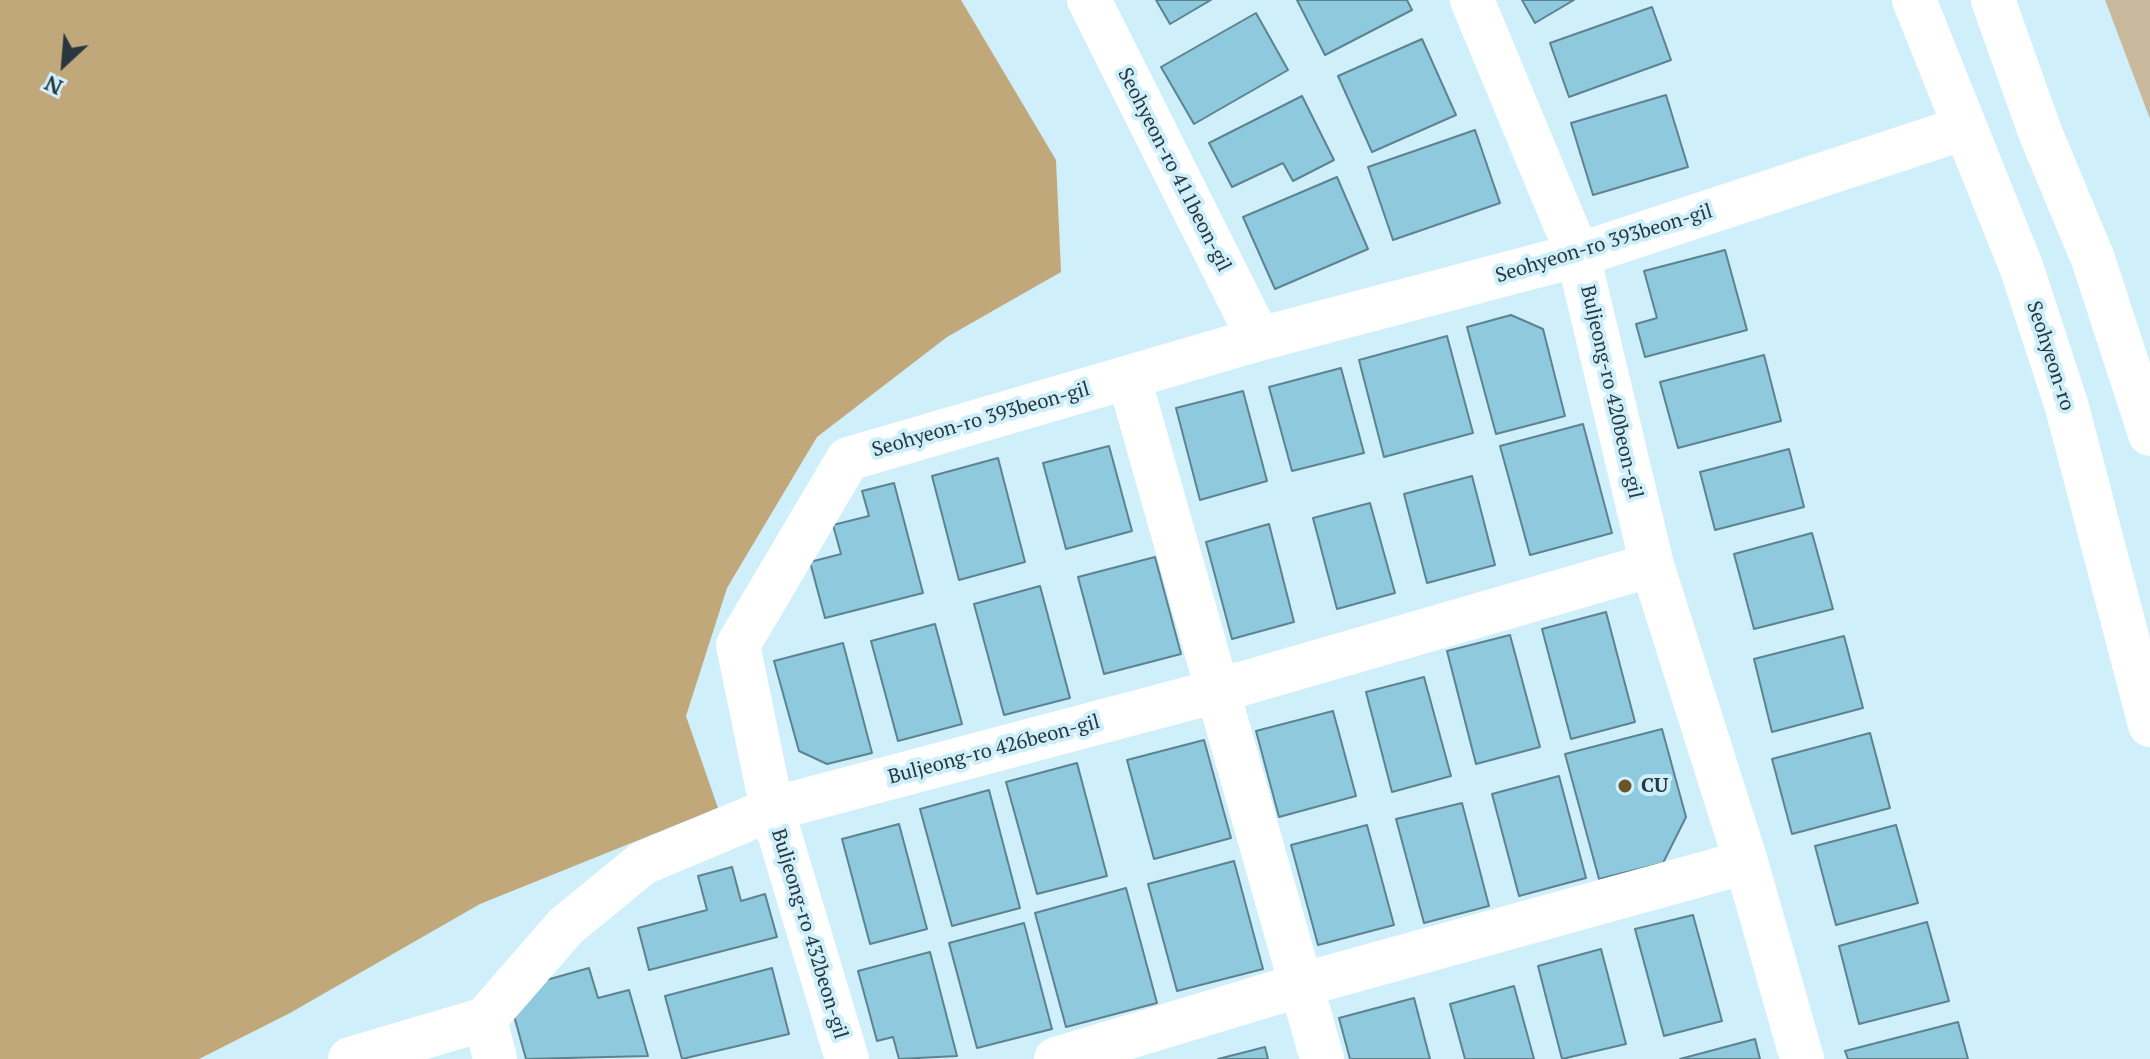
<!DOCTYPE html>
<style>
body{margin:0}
#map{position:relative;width:2150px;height:1059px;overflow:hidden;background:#cfeffb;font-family:"PT Serif",serif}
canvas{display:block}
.north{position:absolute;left:24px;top:24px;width:80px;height:80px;-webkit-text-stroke:6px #cfeffb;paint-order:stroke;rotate:206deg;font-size:22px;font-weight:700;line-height:32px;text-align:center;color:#27373d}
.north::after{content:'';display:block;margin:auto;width:28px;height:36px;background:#27373d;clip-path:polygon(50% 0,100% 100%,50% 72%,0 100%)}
</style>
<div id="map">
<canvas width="2150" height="1059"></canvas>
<div class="north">N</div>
</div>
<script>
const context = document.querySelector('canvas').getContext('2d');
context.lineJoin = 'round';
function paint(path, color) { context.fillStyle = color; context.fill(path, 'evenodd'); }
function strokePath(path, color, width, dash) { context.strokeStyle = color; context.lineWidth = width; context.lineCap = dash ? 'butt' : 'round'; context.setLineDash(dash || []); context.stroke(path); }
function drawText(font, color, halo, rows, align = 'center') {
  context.font = font + ' "PT Serif",serif'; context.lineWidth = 8; context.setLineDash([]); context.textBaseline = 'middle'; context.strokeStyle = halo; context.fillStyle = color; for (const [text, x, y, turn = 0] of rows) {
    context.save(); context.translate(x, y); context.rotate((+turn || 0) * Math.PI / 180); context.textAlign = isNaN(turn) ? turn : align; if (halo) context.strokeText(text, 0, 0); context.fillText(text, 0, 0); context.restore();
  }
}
paint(new Path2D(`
 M 2105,0 L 2150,0 L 2150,119 Z`), '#c9b99c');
paint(new Path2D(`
 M 0,0 L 961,0 L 1056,160 L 1061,272 L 947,337 L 817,437 L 727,588 L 686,716 L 718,808 L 480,904 L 290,1013 L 199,1059 L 0,1059 Z`), '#c1a87b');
const building = new Path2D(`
 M 1156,0 L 1211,0 L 1170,24 Z
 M 1297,0 L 1407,0 L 1412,10 L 1325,55 Z
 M 1522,0 L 1574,0 L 1535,23 Z
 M 1652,7 L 1671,60 L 1569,97 L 1550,43 Z
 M 1256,13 L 1288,70 L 1194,124 L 1161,67 Z
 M 1422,39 L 1456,115 L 1372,152 L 1338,76 Z
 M 1666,95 L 1688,167 L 1593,195 L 1571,123 Z
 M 1302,96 L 1334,160 L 1293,181 L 1283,163 L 1232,187 L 1209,143 Z
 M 1475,130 L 1500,203 L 1393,240 L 1368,167 Z
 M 1337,177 L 1368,249 L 1275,289 L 1243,217 Z
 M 1725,250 L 1747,330 L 1645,357 L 1636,324 L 1657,318 L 1644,271 Z
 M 1511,315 L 1543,329 L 1565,416 L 1496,434 L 1467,327 Z
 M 1447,336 L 1473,433 L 1384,457 L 1359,360 Z
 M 1764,355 L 1781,421 L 1678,448 L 1660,382 Z
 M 1341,368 L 1364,453 L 1292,471 L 1269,387 Z
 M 1243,391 L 1267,481 L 1200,500 L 1176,408 Z
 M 1583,424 L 1612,533 L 1530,555 L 1500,446 Z
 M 1109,446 L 1132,531 L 1066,549 L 1043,463 Z
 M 1789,449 L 1804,507 L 1715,530 L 1700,472 Z
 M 998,458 L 1025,562 L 959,580 L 932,476 Z
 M 1472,476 L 1495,565 L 1427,583 L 1404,494 Z
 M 894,483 L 923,593 L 825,618 L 810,562 L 841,554 L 833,525 L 869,516 L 862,491 Z
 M 1370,503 L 1395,593 L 1337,609 L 1313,518 Z
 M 1269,524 L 1294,622 L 1232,639 L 1206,542 Z
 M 1812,533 L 1833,609 L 1754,629 L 1734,554 Z
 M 1155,557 L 1181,654 L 1104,674 L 1078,577 Z
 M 1040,586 L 1070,698 L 1004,715 L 974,604 Z
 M 1606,612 L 1635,722 L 1571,739 L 1542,629 Z
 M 935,624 L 962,724 L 898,741 L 871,641 Z
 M 1510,635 L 1540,747 L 1476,764 L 1447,651 Z
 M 1844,636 L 1863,708 L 1772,732 L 1754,659 Z
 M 843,643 L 872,753 L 827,764 L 799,751 L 774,661 Z
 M 1424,677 L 1451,776 L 1392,792 L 1366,692 Z
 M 1333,711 L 1356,796 L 1279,817 L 1256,731 Z
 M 1662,729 L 1686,817 L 1663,863 L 1599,879 L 1565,754 Z
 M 1870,733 L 1890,808 L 1792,834 L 1772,759 Z
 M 1204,740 L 1231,838 L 1154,859 L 1127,760 Z
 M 1077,763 L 1107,876 L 1037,894 L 1006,782 Z
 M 1559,776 L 1586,878 L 1519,896 L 1492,794 Z
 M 989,790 L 1020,908 L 952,926 L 920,809 Z
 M 1462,803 L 1489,906 L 1424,923 L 1396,819 Z
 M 899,824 L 927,929 L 870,944 L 842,839 Z
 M 1367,825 L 1394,925 L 1318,945 L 1291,845 Z
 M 1896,825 L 1918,903 L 1836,925 L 1815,846 Z
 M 1234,861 L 1263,969 L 1177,991 L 1148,884 Z
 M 732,867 L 741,901 L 765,894 L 777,937 L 649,970 L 638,928 L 707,910 L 698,876 Z
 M 1126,888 L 1157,1003 L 1066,1027 L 1035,913 Z
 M 1693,915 L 1722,1021 L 1664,1036 L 1635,929 Z
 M 1927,922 L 1949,1001 L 1859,1024 L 1839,946 Z
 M 1024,923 L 1052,1029 L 977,1048 L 949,943 Z
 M 1601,949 L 1626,1044 L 1562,1059 L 1538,966 Z
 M 930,952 L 957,1056 L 899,1059 L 893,1037 L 877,1041 L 858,971 Z
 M 589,968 L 598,998 L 629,990 L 648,1056 L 526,1059 L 511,1005 L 525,986 Z
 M 772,968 L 789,1034 L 682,1059 L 665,996 Z
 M 1514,986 L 1534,1059 L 1465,1059 L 1450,1004 Z
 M 1414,998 L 1430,1059 L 1350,1059 L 1339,1018 Z
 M 1958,1022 L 1968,1059 L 1848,1059 L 1845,1051 Z
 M 1755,1039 L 1760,1059 L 1680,1059 Z
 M 1265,1047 L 1268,1059 L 1218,1059 Z`);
paint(building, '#8ec9dd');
strokePath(building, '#5d8390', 2);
strokePath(new Path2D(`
 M 1089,0 L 1259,339
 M 1472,0 L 1578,255 L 1652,565 L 1746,862 L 1802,1059
 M 1129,378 L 1322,1059
 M 485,1019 L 495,1059
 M 350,1059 L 485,1019 L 566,926 L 643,863 L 772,809 L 1217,691 L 1652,565
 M 847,1059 L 772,809 L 738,645 L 848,459 L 1259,339 L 1578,255 L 1964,128
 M 1056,1059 L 1301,985 L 1746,862`), '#fff', 44);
strokePath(new Path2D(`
 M 1914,0 L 2022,269 L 2067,407 L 2150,725
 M 1993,0 L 2040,132 L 2093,259 L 2150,434`), '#fff', 44);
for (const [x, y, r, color] of [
 [1625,786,8,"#6c5424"]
]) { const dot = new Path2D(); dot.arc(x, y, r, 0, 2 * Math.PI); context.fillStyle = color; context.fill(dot); strokePath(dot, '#cfeffb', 3); }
drawText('20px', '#27373d', '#cfeffb', [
 ["Seohyeon-ro 411beon-gil",1174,170,63],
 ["Seohyeon-ro 393beon-gil",1604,244,-17],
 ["Seohyeon-ro",2050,356,72],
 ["Buljeong-ro 420beon-gil",1611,392,77],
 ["Seohyeon-ro 393beon-gil",981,420,-16],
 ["Buljeong-ro 426beon-gil",994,750,-15],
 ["Buljeong-ro 432beon-gil",809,934,73]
]);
drawText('bold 20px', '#27373d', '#cfeffb', [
 ["CU",1641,786]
], 'left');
</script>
